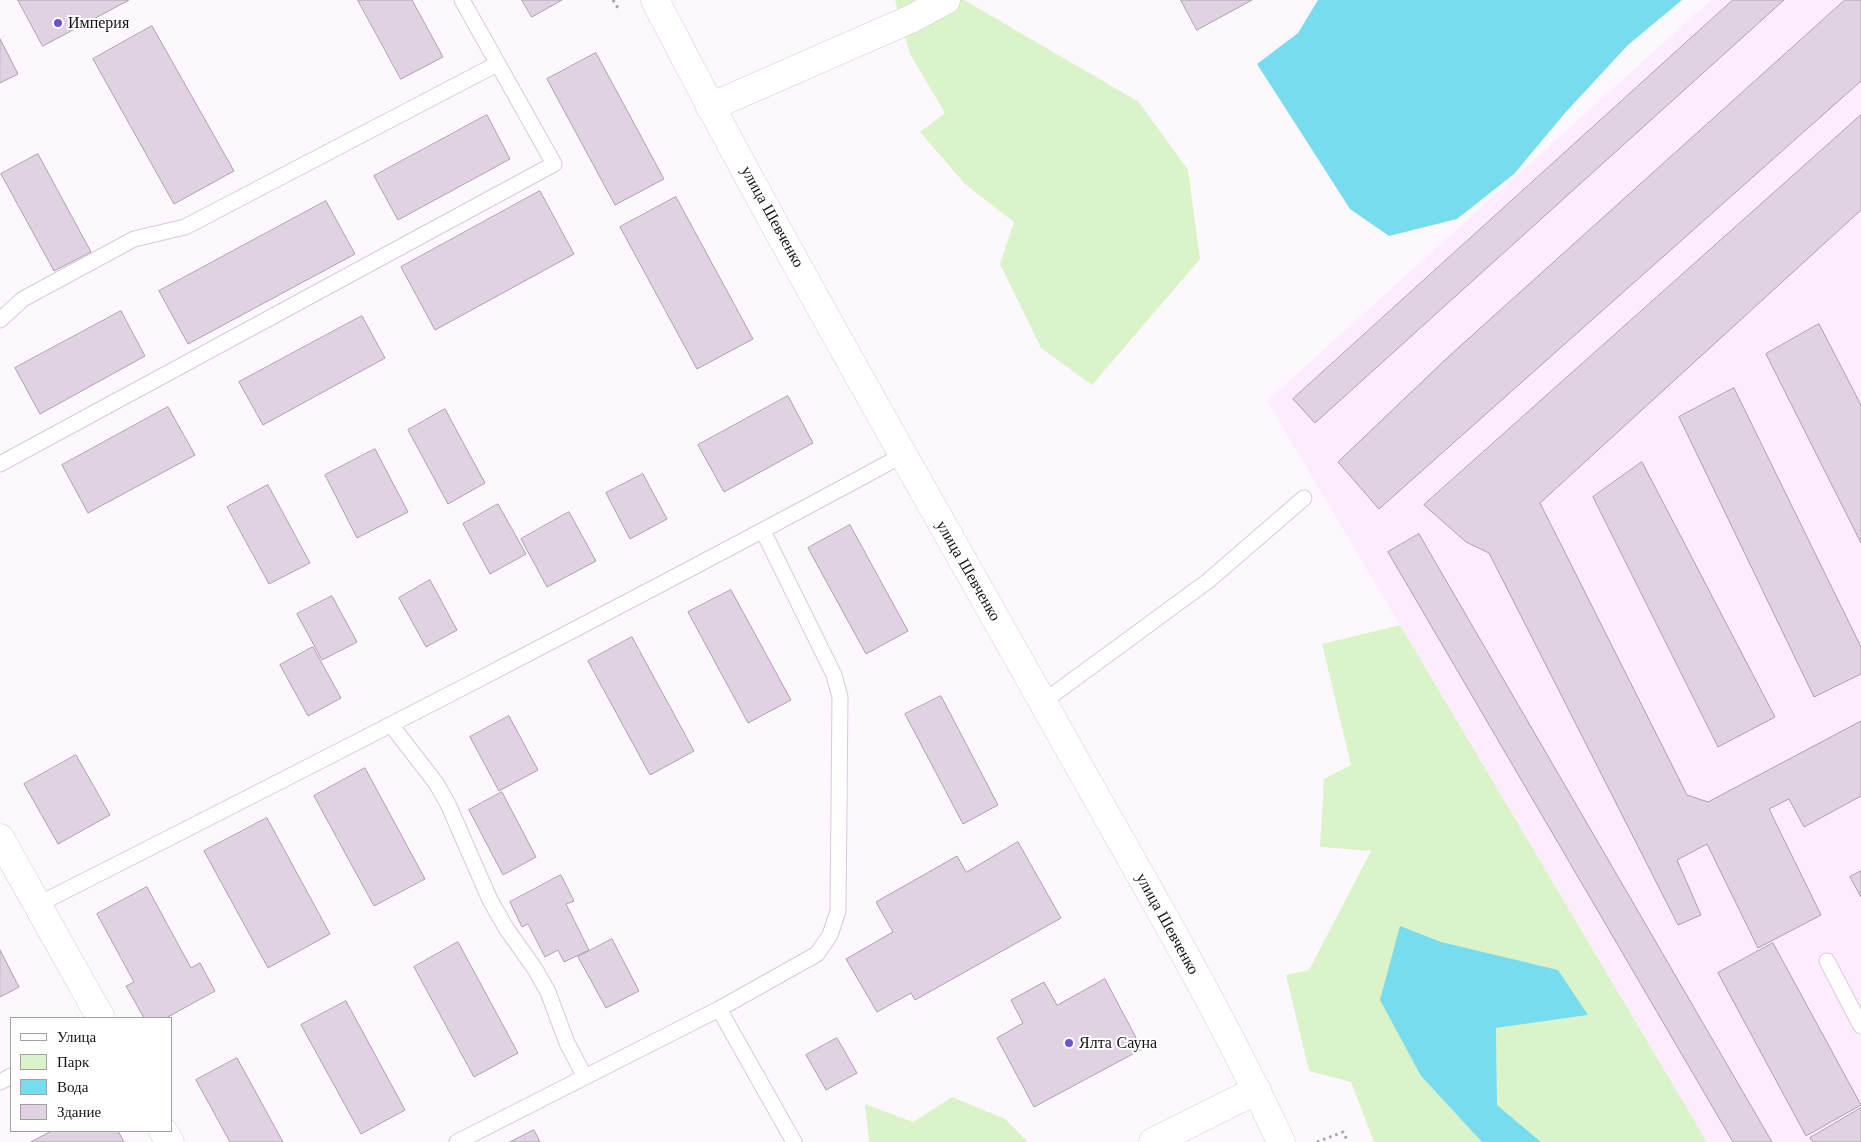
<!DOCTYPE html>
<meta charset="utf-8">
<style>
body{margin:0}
#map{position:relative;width:1861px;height:1142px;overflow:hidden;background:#fdf7fe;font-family:"Libre Baskerville",serif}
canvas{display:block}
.legend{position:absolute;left:10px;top:1017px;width:162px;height:115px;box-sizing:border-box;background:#fff;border:1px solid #a2a0a2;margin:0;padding:6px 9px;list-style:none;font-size:15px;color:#161217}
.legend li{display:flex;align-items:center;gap:10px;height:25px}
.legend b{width:25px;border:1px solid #a2a0a2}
</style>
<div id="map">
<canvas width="1861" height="1142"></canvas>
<ul class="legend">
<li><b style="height:6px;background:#fff"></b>Улица</li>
<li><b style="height:14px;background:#daf3c9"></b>Парк</li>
<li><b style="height:14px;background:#78dcef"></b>Вода</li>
<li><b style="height:14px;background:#e0d2e2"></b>Здание</li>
</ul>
</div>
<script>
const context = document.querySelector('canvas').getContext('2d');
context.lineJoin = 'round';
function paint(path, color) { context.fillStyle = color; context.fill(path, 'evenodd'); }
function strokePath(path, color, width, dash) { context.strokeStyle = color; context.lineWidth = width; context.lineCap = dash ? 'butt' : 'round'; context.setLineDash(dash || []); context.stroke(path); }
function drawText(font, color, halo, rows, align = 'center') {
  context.font = font + ' "Libre Baskerville",serif'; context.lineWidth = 4; context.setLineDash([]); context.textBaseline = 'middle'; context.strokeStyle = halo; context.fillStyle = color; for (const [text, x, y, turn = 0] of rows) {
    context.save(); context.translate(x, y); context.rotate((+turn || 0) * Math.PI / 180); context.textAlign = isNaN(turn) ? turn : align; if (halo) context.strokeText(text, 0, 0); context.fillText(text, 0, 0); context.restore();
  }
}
paint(new Path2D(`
 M 1711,0 L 1861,0 L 1861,1142 L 1707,1142 L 1267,401 Z`), '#fcecfe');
paint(new Path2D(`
 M 895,0 L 964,0 L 1139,102 L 1188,170 L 1200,259 L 1092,385 L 1041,348 L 1000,264 L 1014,222 L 965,184 L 920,132 L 945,113 L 910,54 Z
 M 1400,625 L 1707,1142 L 1541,1142 L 1497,1105 L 1496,1028 L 1587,1015 L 1441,942 L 1400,927 L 1421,1076 L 1482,1142 L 1374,1142 L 1351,1082 L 1309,1071 L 1286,975 L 1309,970 L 1371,851 L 1320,847 L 1324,779 L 1351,765 L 1322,644 Z
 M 952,1097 L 1005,1119 L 1028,1142 L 869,1142 L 865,1104 L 913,1122 Z`), '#daf3c9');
paint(new Path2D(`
 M 1318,0 L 1682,0 L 1628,45 L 1565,113 L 1514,174 L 1457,219 L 1389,236 L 1350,209 L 1257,64 L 1298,33 Z
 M 1400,926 L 1441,942 L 1558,970 L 1588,1015 L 1496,1028 L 1497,1105 L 1541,1142 L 1482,1142 L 1421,1076 L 1380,1000 Z`), '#78dcef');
const building = new Path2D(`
 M 18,0 L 129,0 L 43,46 Z
 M 358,0 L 412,0 L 443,57 L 401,79 Z
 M 522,0 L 562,0 L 532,17 Z
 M 1181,0 L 1252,0 L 1197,30 Z
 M 1733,0 L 1784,0 L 1315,423 L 1293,399 Z
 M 1845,0 L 1861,0 L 1861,81 L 1379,509 L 1338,462 L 1447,358 Z
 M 152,26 L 234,171 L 174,204 L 93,59 Z
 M 0,39 L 18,74 L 0,83 Z
 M 596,53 L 664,179 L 615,205 L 547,79 Z
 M 487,115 L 510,159 L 398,220 L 374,176 Z
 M 1861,115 L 1861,210 L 1540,503 L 1687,795 L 1708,802 L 1861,721 L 1861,796 L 1804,827 L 1789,799 L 1769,809 L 1821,915 L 1758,948 L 1707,844 L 1677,860 L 1701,915 L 1678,925 L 1489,553 L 1466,542 L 1424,505 Z
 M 38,154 L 91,252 L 54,271 L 1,174 Z
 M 540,191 L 574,254 L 435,330 L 401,267 Z
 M 676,197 L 753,339 L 697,369 L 620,227 Z
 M 326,201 L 355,254 L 188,344 L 159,291 Z
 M 121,311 L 145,356 L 40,414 L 15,368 Z
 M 362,316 L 385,358 L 263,425 L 239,382 Z
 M 1819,324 L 1861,405 L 1861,543 L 1766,354 Z
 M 1734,388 L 1861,647 L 1861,674 L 1814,697 L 1679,417 Z
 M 788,396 L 813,443 L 724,492 L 698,445 Z
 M 168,407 L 195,455 L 88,513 L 62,465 Z
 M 445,409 L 485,483 L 448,504 L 408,430 Z
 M 375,449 L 408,512 L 357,538 L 325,475 Z
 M 1642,462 L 1775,717 L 1718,747 L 1593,497 Z
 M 643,474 L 667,519 L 630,539 L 606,493 Z
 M 268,485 L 310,563 L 269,584 L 227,507 Z
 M 498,504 L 526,554 L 490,574 L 463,524 Z
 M 569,512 L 596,561 L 547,587 L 521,539 Z
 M 850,525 L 908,631 L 866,654 L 808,548 Z
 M 1419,534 L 1772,1142 L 1733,1142 L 1388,552 Z
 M 430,580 L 457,630 L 426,647 L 399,598 Z
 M 731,590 L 791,700 L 748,723 L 688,612 Z
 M 332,596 L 357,642 L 322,660 L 297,614 Z
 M 632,637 L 694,751 L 650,775 L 588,661 Z
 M 313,647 L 341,698 L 308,716 L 280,665 Z
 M 941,696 L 998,805 L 963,824 L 905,714 Z
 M 509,716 L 538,770 L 499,791 L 470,737 Z
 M 76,755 L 110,815 L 58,844 L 24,784 Z
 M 365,768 L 425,879 L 374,906 L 314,796 Z
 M 502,792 L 536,857 L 503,875 L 469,810 Z
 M 267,818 L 330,934 L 268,968 L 204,851 Z
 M 1018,842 L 1061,918 L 915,1000 L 911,993 L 877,1012 L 846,959 L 893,932 L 876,902 L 957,856 L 966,872 Z
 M 1861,871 L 1861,897 L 1850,877 Z
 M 561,875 L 574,901 L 566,904 L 589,950 L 564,962 L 558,950 L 545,957 L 528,924 L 522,927 L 510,902 Z
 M 147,887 L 191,968 L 200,963 L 215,991 L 166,1018 L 144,1018 L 126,986 L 134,982 L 97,914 Z
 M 612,939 L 639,991 L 606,1008 L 578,957 Z
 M 458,942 L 518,1053 L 474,1077 L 414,967 Z
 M 1773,943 L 1861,1105 L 1806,1136 L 1718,973 Z
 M 0,950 L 19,987 L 0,997 Z
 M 1105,979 L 1142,1049 L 1034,1107 L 997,1038 L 1023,1023 L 1011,1000 L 1044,982 L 1057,1005 Z
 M 346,1001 L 405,1110 L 361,1134 L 301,1025 Z
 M 837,1038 L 857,1073 L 826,1090 L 806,1055 Z
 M 237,1058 L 283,1142 L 230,1142 L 196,1080 Z
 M 1861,1108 L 1861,1142 L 1813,1142 L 1810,1138 Z
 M 534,1130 L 540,1142 L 510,1142 Z
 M 52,1131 L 118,1131 L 124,1142 L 31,1142 Z`);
paint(building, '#e0d2e2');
strokePath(building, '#aea0af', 1);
const service = new Path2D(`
 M 0,320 L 23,299 L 134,239 L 185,227 L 497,64
 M 0,464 L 554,164 L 462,0
 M 763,531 L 834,675 L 840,697 L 838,911 L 830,935 L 817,954 L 719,1009 L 794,1142
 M 1043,702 L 1208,581 L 1304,498
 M 391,725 L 436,783 L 448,804 L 490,900 L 506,928 L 535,969 L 548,992 L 567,1043 L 585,1077
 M 37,905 C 327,758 617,610 903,455
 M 1827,961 L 1861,1026
 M 0,1082 L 11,1076
 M 457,1142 L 719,1009`);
const minor = new Path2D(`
 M 710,107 L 911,19 L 946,0
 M 0,838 L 101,1018
 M 163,1131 L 170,1142
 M 1153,1142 L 1257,1090`);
const tertiary = new Path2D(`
 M 655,0 C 785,252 928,497 1067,745 C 1140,876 1218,1006 1281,1142`);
strokePath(service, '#d8cada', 17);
strokePath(minor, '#d8cada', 29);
strokePath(tertiary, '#d8cada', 29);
strokePath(new Path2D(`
 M 613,0 L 618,8
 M 1317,1142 L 1343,1132 L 1348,1142`), '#a9a4aa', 3, [2.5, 4]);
strokePath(service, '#fff', 15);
strokePath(minor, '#fff', 28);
strokePath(tertiary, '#fff', 28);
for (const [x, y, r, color] of [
 [58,23,5,"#6c54ce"],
 [1069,1043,5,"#6c54ce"]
]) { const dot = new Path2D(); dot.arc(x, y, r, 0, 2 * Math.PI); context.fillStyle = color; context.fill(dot); strokePath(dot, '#fff', 2); }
drawText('16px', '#161217', '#fff', [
 ["Империя",68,23],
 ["Ялта Сауна",1079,1043]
], 'left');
drawText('16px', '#161217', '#fff', [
 ["улица Шевченко",772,217,61],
 ["улица Шевченко",968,571,60],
 ["улица Шевченко",1167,924,61]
]);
</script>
